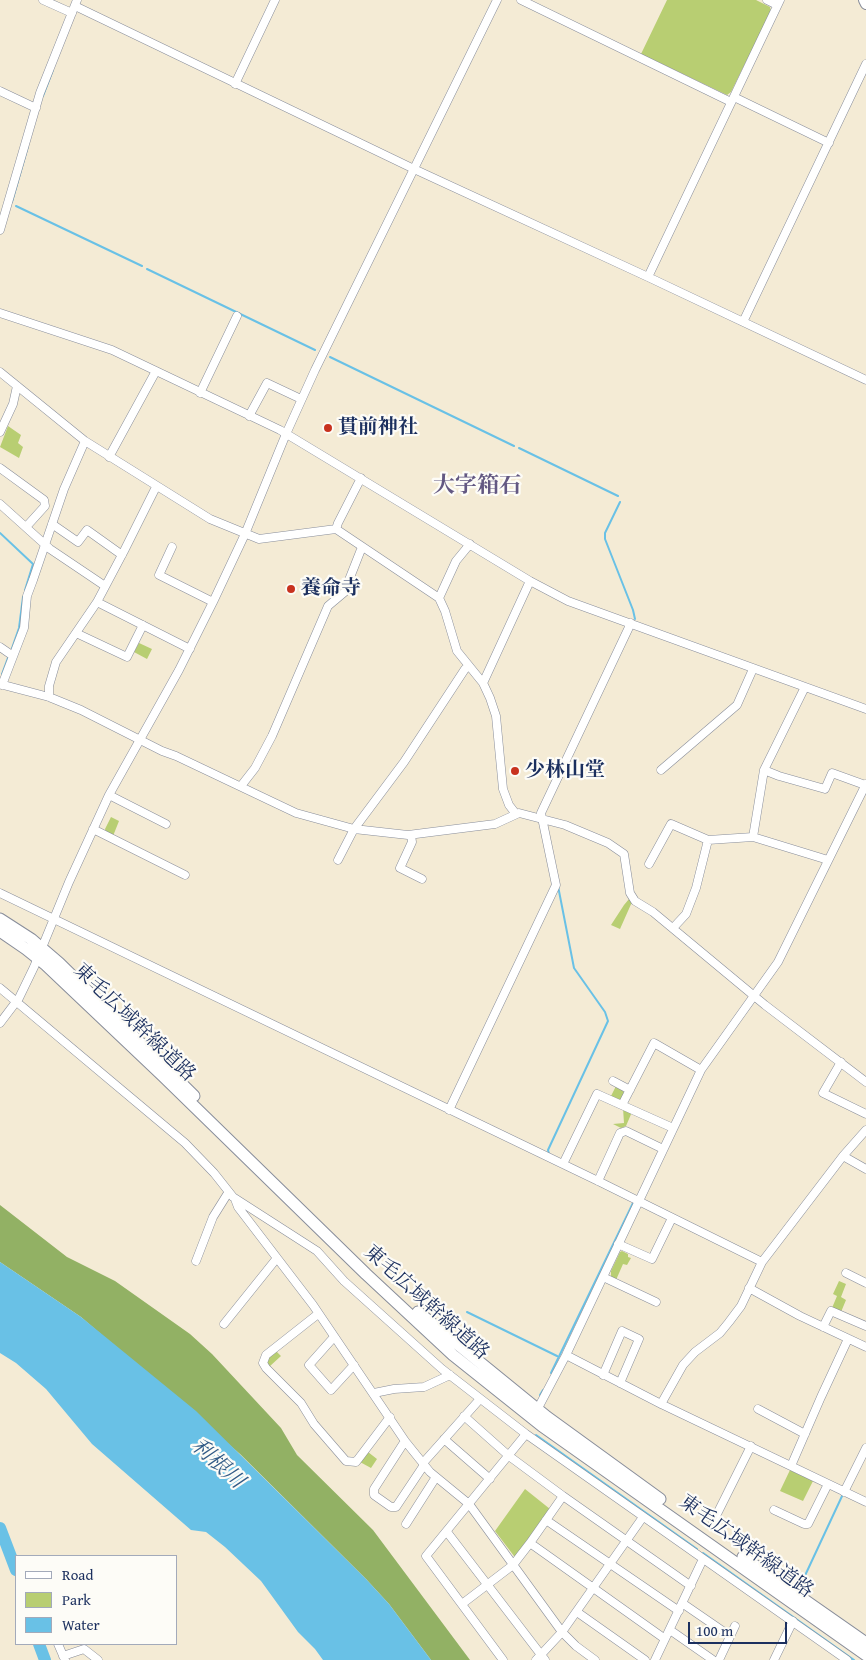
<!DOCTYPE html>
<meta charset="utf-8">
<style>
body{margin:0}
#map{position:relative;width:866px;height:1660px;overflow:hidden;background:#f4ebd5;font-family:"Gentium Book Plus",serif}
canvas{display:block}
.legend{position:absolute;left:15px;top:1555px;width:162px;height:90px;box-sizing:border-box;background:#fdfcf7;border:1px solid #a3aaba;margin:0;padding:6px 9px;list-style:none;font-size:15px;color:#1b2f5e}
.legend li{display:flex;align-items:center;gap:10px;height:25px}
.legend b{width:25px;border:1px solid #a3aaba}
.scale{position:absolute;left:688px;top:1622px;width:99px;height:22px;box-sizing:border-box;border:2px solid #1b2f5e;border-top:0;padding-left:6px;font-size:15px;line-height:18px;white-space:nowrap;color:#1b2f5e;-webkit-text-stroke:4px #fdfcf7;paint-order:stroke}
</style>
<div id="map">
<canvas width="866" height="1660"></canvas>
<ul class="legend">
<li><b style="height:6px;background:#fff"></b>Road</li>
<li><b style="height:14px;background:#b8ce72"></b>Park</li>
<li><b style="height:14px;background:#69c1e6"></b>Water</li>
</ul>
<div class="scale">100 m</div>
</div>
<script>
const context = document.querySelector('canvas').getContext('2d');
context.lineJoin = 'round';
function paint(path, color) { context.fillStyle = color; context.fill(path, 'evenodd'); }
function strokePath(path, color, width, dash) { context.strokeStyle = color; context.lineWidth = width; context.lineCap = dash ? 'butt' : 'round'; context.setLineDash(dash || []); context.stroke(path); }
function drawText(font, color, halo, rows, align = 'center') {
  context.font = font + ' "Gentium Book Plus","Noto Serif JP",serif'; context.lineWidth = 4.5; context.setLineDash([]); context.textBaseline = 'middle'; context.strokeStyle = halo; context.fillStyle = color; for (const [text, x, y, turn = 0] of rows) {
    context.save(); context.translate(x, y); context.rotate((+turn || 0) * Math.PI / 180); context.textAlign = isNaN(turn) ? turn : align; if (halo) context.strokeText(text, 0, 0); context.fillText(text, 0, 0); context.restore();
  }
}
paint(new Path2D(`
 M 667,0 L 756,0 L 770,7 L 771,11 L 731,92 L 727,95 L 641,54 Z
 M 8,426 L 21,435 L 18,443 L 23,447 L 19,458 L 0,447 Z
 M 139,643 L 152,649 L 147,659 L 134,652 Z
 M 111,817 L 119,821 L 113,836 L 106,833 L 105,829 Z
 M 629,899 L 632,902 L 620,929 L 611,925 L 624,905 Z
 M 616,1086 L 623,1089 L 624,1094 L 621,1101 L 610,1098 Z
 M 623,1108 L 632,1112 L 626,1126 L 621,1128 L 613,1124 L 624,1123 Z
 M 622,1251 L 628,1254 L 628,1257 L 631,1258 L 627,1265 L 623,1264 L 616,1280 L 611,1277 L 611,1271 L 620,1252 Z
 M 839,1281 L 846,1284 L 841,1297 L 846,1300 L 841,1312 L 832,1308 L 837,1296 L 833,1294 Z
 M 276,1351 L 281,1356 L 269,1367 L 267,1365 L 267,1359 Z
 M 368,1452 L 377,1459 L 371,1468 L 360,1462 Z
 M 790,1470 L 813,1481 L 803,1501 L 780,1491 Z
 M 525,1489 L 550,1509 L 516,1556 L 514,1556 L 495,1531 Z`), '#b8ce72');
paint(new Path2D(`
 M 0,1205 L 67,1257 L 115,1281 L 190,1334 L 212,1354 L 281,1428 L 297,1455 L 373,1530 L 470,1660 L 431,1660 L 389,1604 L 366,1579 L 240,1454 L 81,1317 L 0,1262 Z`), '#92b164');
paint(new Path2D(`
 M 0,1262 L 81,1317 L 196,1411 L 366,1579 L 389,1604 L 431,1660 L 323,1660 L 315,1649 L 298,1632 L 261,1581 L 225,1547 L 206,1532 L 191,1530 L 92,1444 L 46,1389 L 16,1363 L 0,1353 Z`), '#69c1e6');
strokePath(new Path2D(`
 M 43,96 L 53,70
 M 12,202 L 28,146
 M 16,206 L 142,266
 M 147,269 L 315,350
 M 330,357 L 514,446
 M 519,448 L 618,496
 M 620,502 L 605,533 L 605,539 L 633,610 L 635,619
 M 0,533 L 33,564 L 25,590
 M 11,651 L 19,628 L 23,597
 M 2,674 L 9,655
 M 549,1154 L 548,1150 L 608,1021 L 605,1012 L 574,968 L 558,886
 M 467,1312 L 557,1356
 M 551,1373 L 633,1203
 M 540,1395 L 543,1390
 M 536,1435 L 697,1549
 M 703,1553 L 854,1660
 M 802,1582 L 843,1494`), '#69c1e6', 2);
strokePath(new Path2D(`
 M 0,1528 L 16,1570
 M 39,1644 L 45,1660`), '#69c1e6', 12);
const minor = new Path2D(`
 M 43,0 L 72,13
 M 521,0 L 731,102
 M 767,0 L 777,5
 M 75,6 L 414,169 L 648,277 L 866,380
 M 235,84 L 275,0
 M 0,91 L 36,108
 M 734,97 L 829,143
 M 0,230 L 40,93 L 77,0
 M 648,277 L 780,0
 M 0,313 L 112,350 L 280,430 L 530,581 L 568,601 L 866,709
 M 743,322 L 866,64
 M 0,372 L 85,441 L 210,519 L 259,539 L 336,529 L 439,598 L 445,611 L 457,651 L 483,683 L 490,698 L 496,716 L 503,789 L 509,805 L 516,814
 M 200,393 L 237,316
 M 249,416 L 267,383 L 301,399
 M 0,432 L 13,404 L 17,386
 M 109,457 L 156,371
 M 0,468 L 44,500 L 45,506 L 26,527
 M 0,504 L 50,549 L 105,586
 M 52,524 L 78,542 L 87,530 L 122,555
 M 336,529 L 338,523 L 361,478
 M 172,547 L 159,575 L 213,602
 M 439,598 L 456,561 L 470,544
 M 97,602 L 190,649
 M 76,633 L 127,657 L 143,625
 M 0,647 L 13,656
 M 483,683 L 530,581
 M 0,684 L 49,697 L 81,710 L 162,751 L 176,756 L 296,813 L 354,829 L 408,835 L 495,824 L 519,813 L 565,825 L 608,843 L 624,854 L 630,893 L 635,901 L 653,912 L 765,1005 L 866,1082
 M 2,685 L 24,628 L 27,596 L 33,580 L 64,489 L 85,441
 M 49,697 L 49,686 L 56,662 L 97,602 L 124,551 L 156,487
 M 661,770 L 737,705 L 753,669
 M 764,770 L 779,776 L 825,789 L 832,773 L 865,785
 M 241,786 L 255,768 L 272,736 L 328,606 L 347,590 L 347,585 L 362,547
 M 109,795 L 166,824
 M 93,829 L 185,875
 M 411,835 L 412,842 L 400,868 L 422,879
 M 753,837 L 764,770 L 805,687
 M 338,860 L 354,829 L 404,762 L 465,669 L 469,666
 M 649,864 L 671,824 L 708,840 L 753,837 L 828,860
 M 0,893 L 598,1181 L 762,1262
 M 673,928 L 686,914 L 696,888 L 708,840
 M 0,988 L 185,1143 L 214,1173 L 233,1197 L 317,1251 L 344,1281 L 442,1369 L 526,1434 L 847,1660
 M 0,1023 L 19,998 L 34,967 L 69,882 L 109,795 L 179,670 L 213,602 L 245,534 L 286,434 L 315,370 L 497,0
 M 841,1062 L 823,1093 L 866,1114
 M 613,1081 L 630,1090
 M 622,1105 L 654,1043 L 701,1070
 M 449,1110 L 556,885 L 541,813 L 631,623
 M 843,1156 L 866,1169
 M 563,1164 L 597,1094 L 673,1128
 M 598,1181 L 620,1133 L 626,1131 L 663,1149
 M 235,1199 L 238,1207 L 313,1305 L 405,1441 L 430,1472 L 469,1504 L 562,1632 L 576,1646 L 595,1660
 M 618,1244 L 652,1259 L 672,1218
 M 196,1261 L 213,1217 L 228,1193
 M 846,1273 L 866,1283
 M 603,1277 L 656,1302
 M 749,1288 L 800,1316 L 866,1347
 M 318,1314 L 266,1355 L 263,1363 L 266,1368 L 301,1403 L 314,1424 L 346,1461 L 356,1462 L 390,1417
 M 224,1324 L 277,1258
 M 823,1327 L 831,1311 L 866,1326
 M 334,1337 L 309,1365 L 331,1390 L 354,1365
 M 566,1355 L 661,1404 L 866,1502
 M 603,1375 L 622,1331 L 639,1339 L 620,1383
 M 374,1393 L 394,1389 L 424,1387 L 450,1375
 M 661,1404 L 683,1365 L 695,1352 L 720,1333 L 729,1322 L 741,1306 L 762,1262 L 843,1156 L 866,1130
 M 758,1409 L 805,1434
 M 536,1412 L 566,1355 L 701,1070 L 778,962 L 866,784
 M 464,1416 L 509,1456 L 563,1496 L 691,1586
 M 444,1439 L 490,1479
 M 405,1441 L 374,1489 L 374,1495 L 391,1507 L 396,1507 L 424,1465
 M 423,1463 L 480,1399
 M 791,1466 L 821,1397 L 848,1339
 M 844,1492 L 866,1448
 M 774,1510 L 804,1524 L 808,1524 L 828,1484
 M 546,1520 L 679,1611
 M 713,1522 L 751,1446
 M 406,1524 L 436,1477
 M 447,1532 L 545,1660
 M 530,1543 L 665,1639
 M 682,1603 L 730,1636
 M 462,1604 L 513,1565 L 530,1543 L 563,1496
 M 577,1612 L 645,1660
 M 670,1630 L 713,1660
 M 58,1644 L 65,1660
 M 63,1656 L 84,1649 L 98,1660
 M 503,1660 L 426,1556 L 526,1434
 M 536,1660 L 562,1632 L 643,1517
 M 655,1660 L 703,1559
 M 719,1660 L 735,1626
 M 774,1660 L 793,1621`);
const major = new Path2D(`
 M 864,0 L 866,4`);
const highway = new Path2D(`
 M 0,919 L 31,939 L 59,963 L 194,1096
 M 0,931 L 26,949 L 46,965 L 163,1076 L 366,1274 L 453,1355 L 542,1426 L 866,1655
 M 418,1312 L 547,1417 L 660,1499
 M 743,1557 L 866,1643`);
strokePath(minor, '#888d9a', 9);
strokePath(major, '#888d9a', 12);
strokePath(highway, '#888d9a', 13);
strokePath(minor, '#fff', 8);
strokePath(major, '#fff', 10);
strokePath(highway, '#fff', 11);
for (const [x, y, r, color] of [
 [328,428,5,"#c8321e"],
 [291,589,5,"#c8321e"],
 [515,771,5,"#c8321e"]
]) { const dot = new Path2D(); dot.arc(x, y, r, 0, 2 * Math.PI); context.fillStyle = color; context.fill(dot); strokePath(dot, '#fdfcf7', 2); }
drawText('bold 20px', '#1b2f5e', '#fdfcf7', [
 ["貫前神社",338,428],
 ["養命寺",301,589],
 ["少林山堂",525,771]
], 'left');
drawText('20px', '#1b2f5e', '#fdfcf7', [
 ["東毛広域幹線道路",134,1023,44],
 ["東毛広域幹線道路",426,1303,42],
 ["東毛広域幹線道路",746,1547,36]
]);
drawText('italic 21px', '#325b87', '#fdfcf7', [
 ["利根川",217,1464,42]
]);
drawText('bold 22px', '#635882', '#fdfcf7', [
 ["大字箱石",477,486]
]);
</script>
